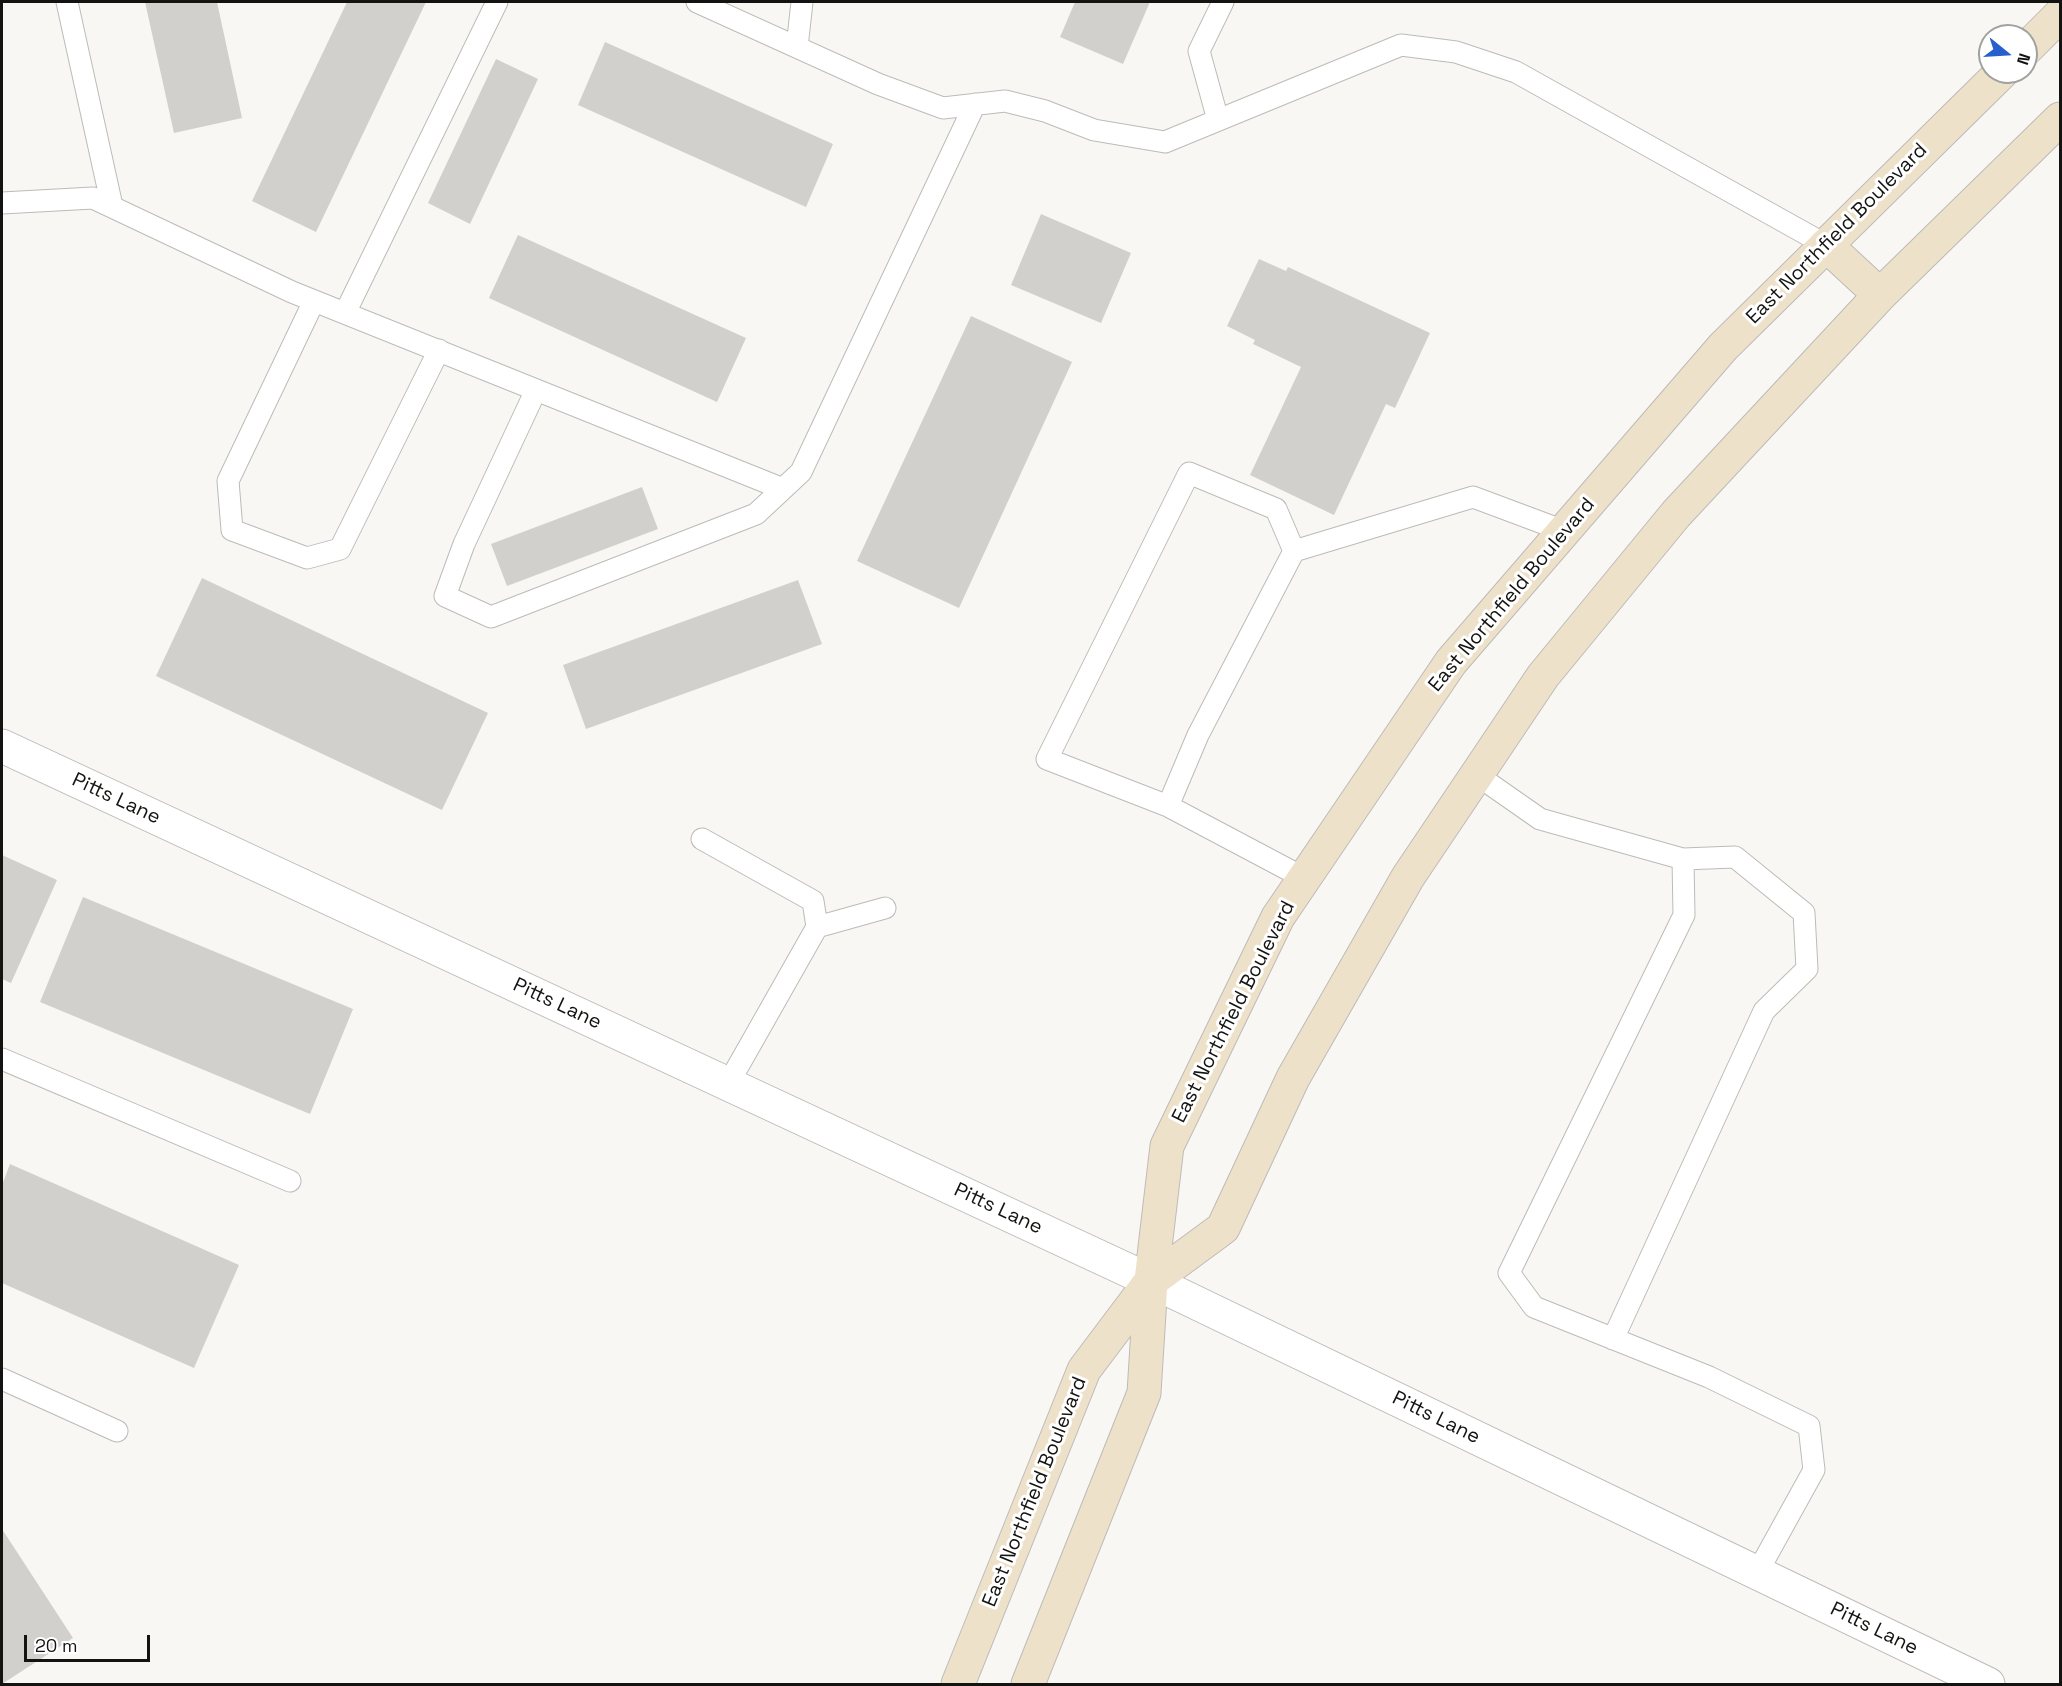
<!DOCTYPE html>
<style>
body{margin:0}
#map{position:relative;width:2062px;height:1686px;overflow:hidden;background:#f9f7f3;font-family:"Space Grotesk",sans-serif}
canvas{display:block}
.frame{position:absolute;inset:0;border:3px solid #131311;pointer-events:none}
.north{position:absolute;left:1978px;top:24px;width:60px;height:60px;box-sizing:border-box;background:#fff;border:2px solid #a1a1a0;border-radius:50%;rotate:108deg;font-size:16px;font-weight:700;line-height:24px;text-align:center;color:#131311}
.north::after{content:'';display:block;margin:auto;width:21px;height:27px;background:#275fcc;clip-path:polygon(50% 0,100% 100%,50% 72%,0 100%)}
.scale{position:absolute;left:24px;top:1635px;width:126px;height:27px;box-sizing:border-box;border:3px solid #131311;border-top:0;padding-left:8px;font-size:18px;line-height:21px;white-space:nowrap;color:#131311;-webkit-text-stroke:4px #fff;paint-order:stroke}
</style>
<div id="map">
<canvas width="2062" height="1686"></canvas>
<div class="frame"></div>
<div class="north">N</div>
<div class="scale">20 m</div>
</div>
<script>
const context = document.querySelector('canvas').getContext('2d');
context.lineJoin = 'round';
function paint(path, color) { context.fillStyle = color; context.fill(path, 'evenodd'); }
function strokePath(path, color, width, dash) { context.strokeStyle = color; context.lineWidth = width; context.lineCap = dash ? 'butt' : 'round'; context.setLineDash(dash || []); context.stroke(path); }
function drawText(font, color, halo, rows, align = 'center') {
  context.font = font + ' "Space Grotesk",sans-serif'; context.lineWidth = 6; context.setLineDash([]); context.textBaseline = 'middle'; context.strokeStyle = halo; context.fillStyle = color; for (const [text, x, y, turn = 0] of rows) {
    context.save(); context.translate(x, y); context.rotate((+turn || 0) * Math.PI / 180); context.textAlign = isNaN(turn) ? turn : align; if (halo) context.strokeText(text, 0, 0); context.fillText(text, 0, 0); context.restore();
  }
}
paint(new Path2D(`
 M 145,2 L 217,2 L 242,118 L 174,133 Z
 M 347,2 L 426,2 L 316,232 L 252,201 Z
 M 1075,2 L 1150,2 L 1123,64 L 1060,37 Z
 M 605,42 L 833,144 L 806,207 L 578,105 Z
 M 496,59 L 538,79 L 470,224 L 428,203 Z
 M 1041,214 L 1131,253 L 1101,323 L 1011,285 Z
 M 518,235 L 746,338 L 717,402 L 489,298 Z
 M 1259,259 L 1286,271 L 1288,267 L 1430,333 L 1395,408 L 1386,404 L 1334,515 L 1250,475 L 1301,367 L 1253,344 L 1255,340 L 1227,326 Z
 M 971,316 L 1072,362 L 959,608 L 857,561 Z
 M 642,487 L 658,529 L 507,586 L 491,544 Z
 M 202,578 L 488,713 L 442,810 L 156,676 Z
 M 798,580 L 822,644 L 586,729 L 563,665 Z
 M 2,855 L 57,880 L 11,983 L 2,979 Z
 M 83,897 L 353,1009 L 310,1114 L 40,1002 Z
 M 10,1164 L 239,1265 L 194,1368 L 2,1283 L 2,1185 Z
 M 2,1529 L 73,1638 L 2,1684 Z`), '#d2d0cc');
const lane = new Path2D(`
 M 67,2 L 112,206
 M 697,2 L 878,84 L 943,108 L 1005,101 L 1045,111 L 1094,130 L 1165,142 L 1401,45 L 1456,52 L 1516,72 L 1826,245
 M 797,47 L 802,2
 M 1218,120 L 1199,51 L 1223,2
 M 2,203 L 93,198 L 292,292 L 783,489
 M 314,301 L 228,481 L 232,530 L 307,558 L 340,549 L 439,350
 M 345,313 L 497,2
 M 536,390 L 464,544 L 445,596 L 491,617 L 756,514 L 801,472 L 975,104
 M 1477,775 L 1540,819 L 1683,859 L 1684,915 L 1509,1273 L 1534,1307 L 1709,1377 L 1809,1426 L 1814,1470 L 1757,1573
 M 1168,806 L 1047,759 L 1189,473 L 1276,509 L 1294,551
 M 702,839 L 813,901 L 817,927 L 728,1084
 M 1304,878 L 1168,806 L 1198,735 L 1294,551 L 1473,497 L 1564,531
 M 817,927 L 885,908
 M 2,1059 L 290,1181
 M 1613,1339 L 1764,1011 L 1807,969 L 1804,913 L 1735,857 L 1683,859
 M 2,1379 L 117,1431`);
const street = new Path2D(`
 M 2,746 L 1151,1281 L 1988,1684`);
const secondary = new Path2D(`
 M 2026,49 L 2060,15
 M 1826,245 L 1880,295
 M 958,1684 L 1084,1370 L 1151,1281 L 1223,1228 L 1293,1078 L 1408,877 L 1543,676 L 1676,514 L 1880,295 L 2060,119
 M 1028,1684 L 1144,1393 L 1151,1281 L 1167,1146 L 1278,917 L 1451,662 L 1723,347 L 2002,72`);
strokePath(lane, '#bdbbb8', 23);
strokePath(street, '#bdbbb8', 35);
strokePath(secondary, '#bdbbb8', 35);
strokePath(lane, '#fff', 21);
strokePath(street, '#fff', 33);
strokePath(secondary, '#ede1c9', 33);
drawText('20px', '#131311', '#fff', [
 ["East Northfield Boulevard",1837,234,-45],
 ["East Northfield Boulevard",1512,595,-50],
 ["Pitts Lane",116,799,25],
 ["Pitts Lane",557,1004,25],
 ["East Northfield Boulevard",1234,1012,-63],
 ["Pitts Lane",998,1209,25],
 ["Pitts Lane",1436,1418,26],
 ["East Northfield Boulevard",1035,1492,-68],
 ["Pitts Lane",1874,1629,26]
]);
</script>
